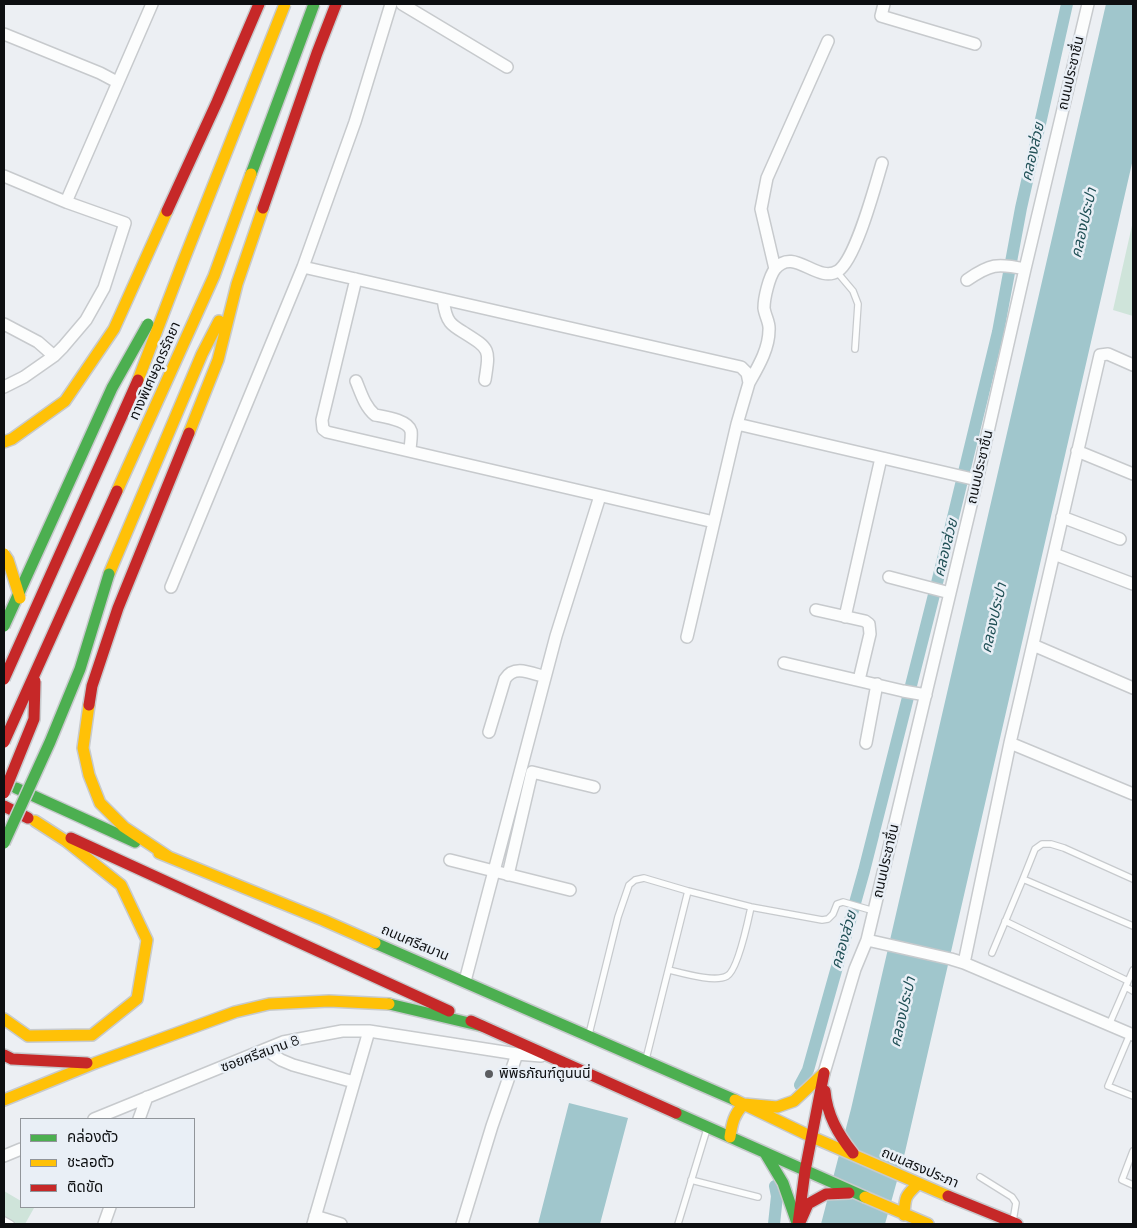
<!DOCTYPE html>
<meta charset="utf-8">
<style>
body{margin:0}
#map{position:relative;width:1137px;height:1228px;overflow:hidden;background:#eceff3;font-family:Raleway,"Noto Sans Thai",sans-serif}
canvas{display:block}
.frame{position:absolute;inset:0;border:5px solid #0d0f11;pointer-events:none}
.legend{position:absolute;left:20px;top:1118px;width:175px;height:90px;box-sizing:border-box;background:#e9eff6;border:1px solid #91959a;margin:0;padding:6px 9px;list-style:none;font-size:15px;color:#0d0f11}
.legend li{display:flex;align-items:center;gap:10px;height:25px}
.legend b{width:25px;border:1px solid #91959a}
</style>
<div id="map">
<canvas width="1137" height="1228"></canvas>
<div class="frame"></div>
<ul class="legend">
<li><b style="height:6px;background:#4caf50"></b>คล่องตัว</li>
<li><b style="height:6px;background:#ffc107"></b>ชะลอตัว</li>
<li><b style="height:6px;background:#c62828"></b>ติดขัด</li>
</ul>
</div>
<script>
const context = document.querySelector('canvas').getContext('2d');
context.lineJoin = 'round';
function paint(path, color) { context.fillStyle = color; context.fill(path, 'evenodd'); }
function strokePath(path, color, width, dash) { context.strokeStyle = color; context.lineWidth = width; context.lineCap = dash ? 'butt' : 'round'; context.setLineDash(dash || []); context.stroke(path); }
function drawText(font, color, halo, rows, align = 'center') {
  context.font = font + ' Raleway,"Noto Sans Thai",sans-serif'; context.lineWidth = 5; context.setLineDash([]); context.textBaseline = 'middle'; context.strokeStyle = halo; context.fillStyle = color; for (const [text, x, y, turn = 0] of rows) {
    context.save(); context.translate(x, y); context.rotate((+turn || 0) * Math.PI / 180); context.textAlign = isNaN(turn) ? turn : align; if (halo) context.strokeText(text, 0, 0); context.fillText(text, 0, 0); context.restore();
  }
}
paint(new Path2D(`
 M 1133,221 L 1133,316 L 1113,310 Z
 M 4,1191 L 21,1201 L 21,1207 L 34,1208 L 25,1224 L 4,1224 Z`), '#cfe4da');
paint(new Path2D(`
 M 1106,4 L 1133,4 L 1133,159 L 905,1152 L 885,1224 L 821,1224 L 851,1109 Z
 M 569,1103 L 628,1118 L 600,1224 L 538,1224 Z`), '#a0c6cc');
strokePath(new Path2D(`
 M 800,1085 L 808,1070 L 864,871 L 941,567 L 998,332 L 1021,208 L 1067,4
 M 774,1224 L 777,1196 L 775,1186`), '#a0c6cc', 12);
const lane = new Path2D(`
 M 837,272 L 853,291 L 858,304 L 855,349
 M 1023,879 L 1133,926
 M 1005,921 L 1128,981
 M 992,953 L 1023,879 L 1035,849 L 1042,844 L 1051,844 L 1064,848 L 1133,879
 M 669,970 C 682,973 715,983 727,976 C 738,970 748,921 751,907
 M 1126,987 L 1133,991
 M 1109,1025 L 1133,970
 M 589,1034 L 618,917 L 629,885 L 635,880 L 644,878 L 688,891 L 751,907 L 822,920 L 828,919 L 833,914 L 837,904 L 843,902 L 874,911
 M 1130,1034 L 1108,1086 L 1133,1096
 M 646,1059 L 688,891
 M 1133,1151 L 1122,1180 L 1133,1185
 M 980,1177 L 1012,1197 L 1016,1203 L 1013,1221
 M 691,1180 L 758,1197
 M 4,1220 L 11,1224
 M 678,1224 L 707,1129`);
const street = new Path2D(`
 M 402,4 L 507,67
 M 884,4 L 881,16 L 975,44
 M 4,34 L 100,73 L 117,82
 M 4,176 L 66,202 L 125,223 L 104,288 L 86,320 L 63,347 L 54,356 L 24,377 L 4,387
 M 66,202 L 152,4
 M 303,267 L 741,367 L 747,373 L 749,383 L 737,424 L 687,637
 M 775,269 L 761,209 L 767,178 L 828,41
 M 356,279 L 322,420 L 323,429 L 327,432 L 714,522
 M 967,280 C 990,264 997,263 1025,269
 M 443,299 C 444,306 445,316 450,322 C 453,326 458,329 463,332 C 490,349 490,348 485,380
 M 4,324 L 38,342 L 54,356
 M 356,381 C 361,393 365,407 375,415 C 385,417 408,420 411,431 C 412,437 410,445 410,451
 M 749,383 C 758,367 769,349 769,330 C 770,323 765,316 764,308 C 764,298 769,277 775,269 C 794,246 817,284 838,271 C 856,259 875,186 882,163
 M 737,424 L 977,480
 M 1077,451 L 1133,474
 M 1062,517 L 1120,539
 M 1054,554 L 1133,584
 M 889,577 L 950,593
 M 171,587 L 303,267 L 355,122 L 391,4
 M 816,610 L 865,621 L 869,624 L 870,634 L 859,680
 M 845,617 L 881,458
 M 1033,645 L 1133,688
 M 784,663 L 903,691 L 926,695
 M 489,732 L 505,679 C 514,664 531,673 545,677
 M 866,743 L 877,684
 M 1010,743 L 1133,794
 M 450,860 L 570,890
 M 508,875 L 532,772 L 594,787
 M 867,940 L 951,959 L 964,963 L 1133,1035
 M 964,963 L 1010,743 L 1100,355 L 1108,354 L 1133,365
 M 465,981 L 556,636 L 600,496
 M 266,1050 L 281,1060 L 293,1065 L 354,1082
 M 824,1073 L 855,969 L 867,940 L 977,480 L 1025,269 L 1088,4
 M 94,1119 L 283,1042 L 342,1031 L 369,1031 L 517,1054 L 541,1056
 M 139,1119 L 147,1097
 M 4,1156 L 21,1149
 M 315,1216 L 341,1224
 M 104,1224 L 110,1207
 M 313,1224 L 369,1031
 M 462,1224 L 492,1126 L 517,1054`);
const fast = new Path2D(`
 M 16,788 L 135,842
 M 375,943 L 735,1100
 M 389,1004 L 482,1026
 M 676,1113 L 865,1197
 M 765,1153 L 783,1183 L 797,1223`);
const slow = new Path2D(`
 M 189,433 L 218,360 L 237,284 L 263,208
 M 4,442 L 12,439 L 65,401 L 114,329 L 167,211
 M 109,574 L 202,354 L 219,321
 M 89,705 L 83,748 L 89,775 L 100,803 L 124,827 L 169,857
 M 159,853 L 323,920 L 375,943
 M 4,1019 L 28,1036 L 92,1035 L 137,999 L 147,940 L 121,885 L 66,841 L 35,821
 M 4,1100 L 95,1063 L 235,1012 L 269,1004 L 329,1001 L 389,1004
 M 735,1100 L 812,1137 L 948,1196
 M 730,1137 C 732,1123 734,1114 744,1104 L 777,1107 L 794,1101 L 824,1073
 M 865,1197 L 928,1224
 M 904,1215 C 905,1197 905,1196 918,1184`);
const jam = new Path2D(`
 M 263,208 L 317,53 L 336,4
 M 167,211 L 217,102 L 259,4
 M 89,705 L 92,686 L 118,608 L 189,433
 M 4,806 L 28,818
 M 71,838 L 449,1011
 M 471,1021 L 676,1113
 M 4,1055 L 12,1059 L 87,1063
 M 825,1091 C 827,1115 838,1134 853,1153
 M 948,1196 L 1017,1224
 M 801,1220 L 808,1204 L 826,1194 L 849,1193
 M 798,1224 L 805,1171 L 824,1073`);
strokePath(lane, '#c7cacd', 8);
strokePath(street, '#c7cacd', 14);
strokePath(fast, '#c7cacd', 14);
strokePath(slow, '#c7cacd', 14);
strokePath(jam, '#c7cacd', 14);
strokePath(lane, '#fcfdfd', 5.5);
strokePath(street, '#fcfdfd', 11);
strokePath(fast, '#4caf50', 11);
strokePath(slow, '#ffc107', 11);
strokePath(jam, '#c62828', 11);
const fastBridge = new Path2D(`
 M 251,174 L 314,4
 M 4,626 L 112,388 L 148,324
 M 4,843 L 50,742 L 80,669 L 109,574`);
const slowBridge = new Path2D(`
 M 138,380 L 183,262 L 285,4
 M 117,491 L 214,276 L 251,174
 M 4,554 L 8,560 L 20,598`);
const jamBridge = new Path2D(`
 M 4,679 L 138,380
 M 4,742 L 117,491
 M 4,793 L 34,719 L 35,681`);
strokePath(fastBridge, '#c7cacd', 14, []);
strokePath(slowBridge, '#c7cacd', 14, []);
strokePath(jamBridge, '#c7cacd', 14, []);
strokePath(fastBridge, '#4caf50', 11);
strokePath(slowBridge, '#ffc107', 11);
strokePath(jamBridge, '#c62828', 11);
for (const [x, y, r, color] of [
 [489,1074,5,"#5b5d60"]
]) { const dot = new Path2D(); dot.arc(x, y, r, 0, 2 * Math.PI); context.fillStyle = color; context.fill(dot); strokePath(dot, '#e9eff6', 2); }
drawText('14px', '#0d0f11', '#e9eff6', [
 ["ถนนประชาชื่น",1071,73,-77],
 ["ทางพิเศษอุดรรัถยา",155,371,-66],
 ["ถนนประชาชื่น",980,467,-77],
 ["ถนนประชาชื่น",886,861,-77],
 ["ถนนศรีสมาน",415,943,23],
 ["ซอยศรีสมาน 8",260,1054,-20],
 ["ถนนสรงประภา",920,1168,23]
]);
drawText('14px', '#0d0f11', '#e9eff6', [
 ["พิพิธภัณฑ์ตูนนนี่",499,1074]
], 'left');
drawText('italic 15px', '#205056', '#e9eff6', [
 ["คลองส่วย",1033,152,-77],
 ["คลองประปา",1084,223,-77],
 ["คลองส่วย",946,548,-76],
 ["คลองประปา",994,618,-77],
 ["คลองส่วย",844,940,-74],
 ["คลองประปา",903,1012,-77]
]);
</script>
